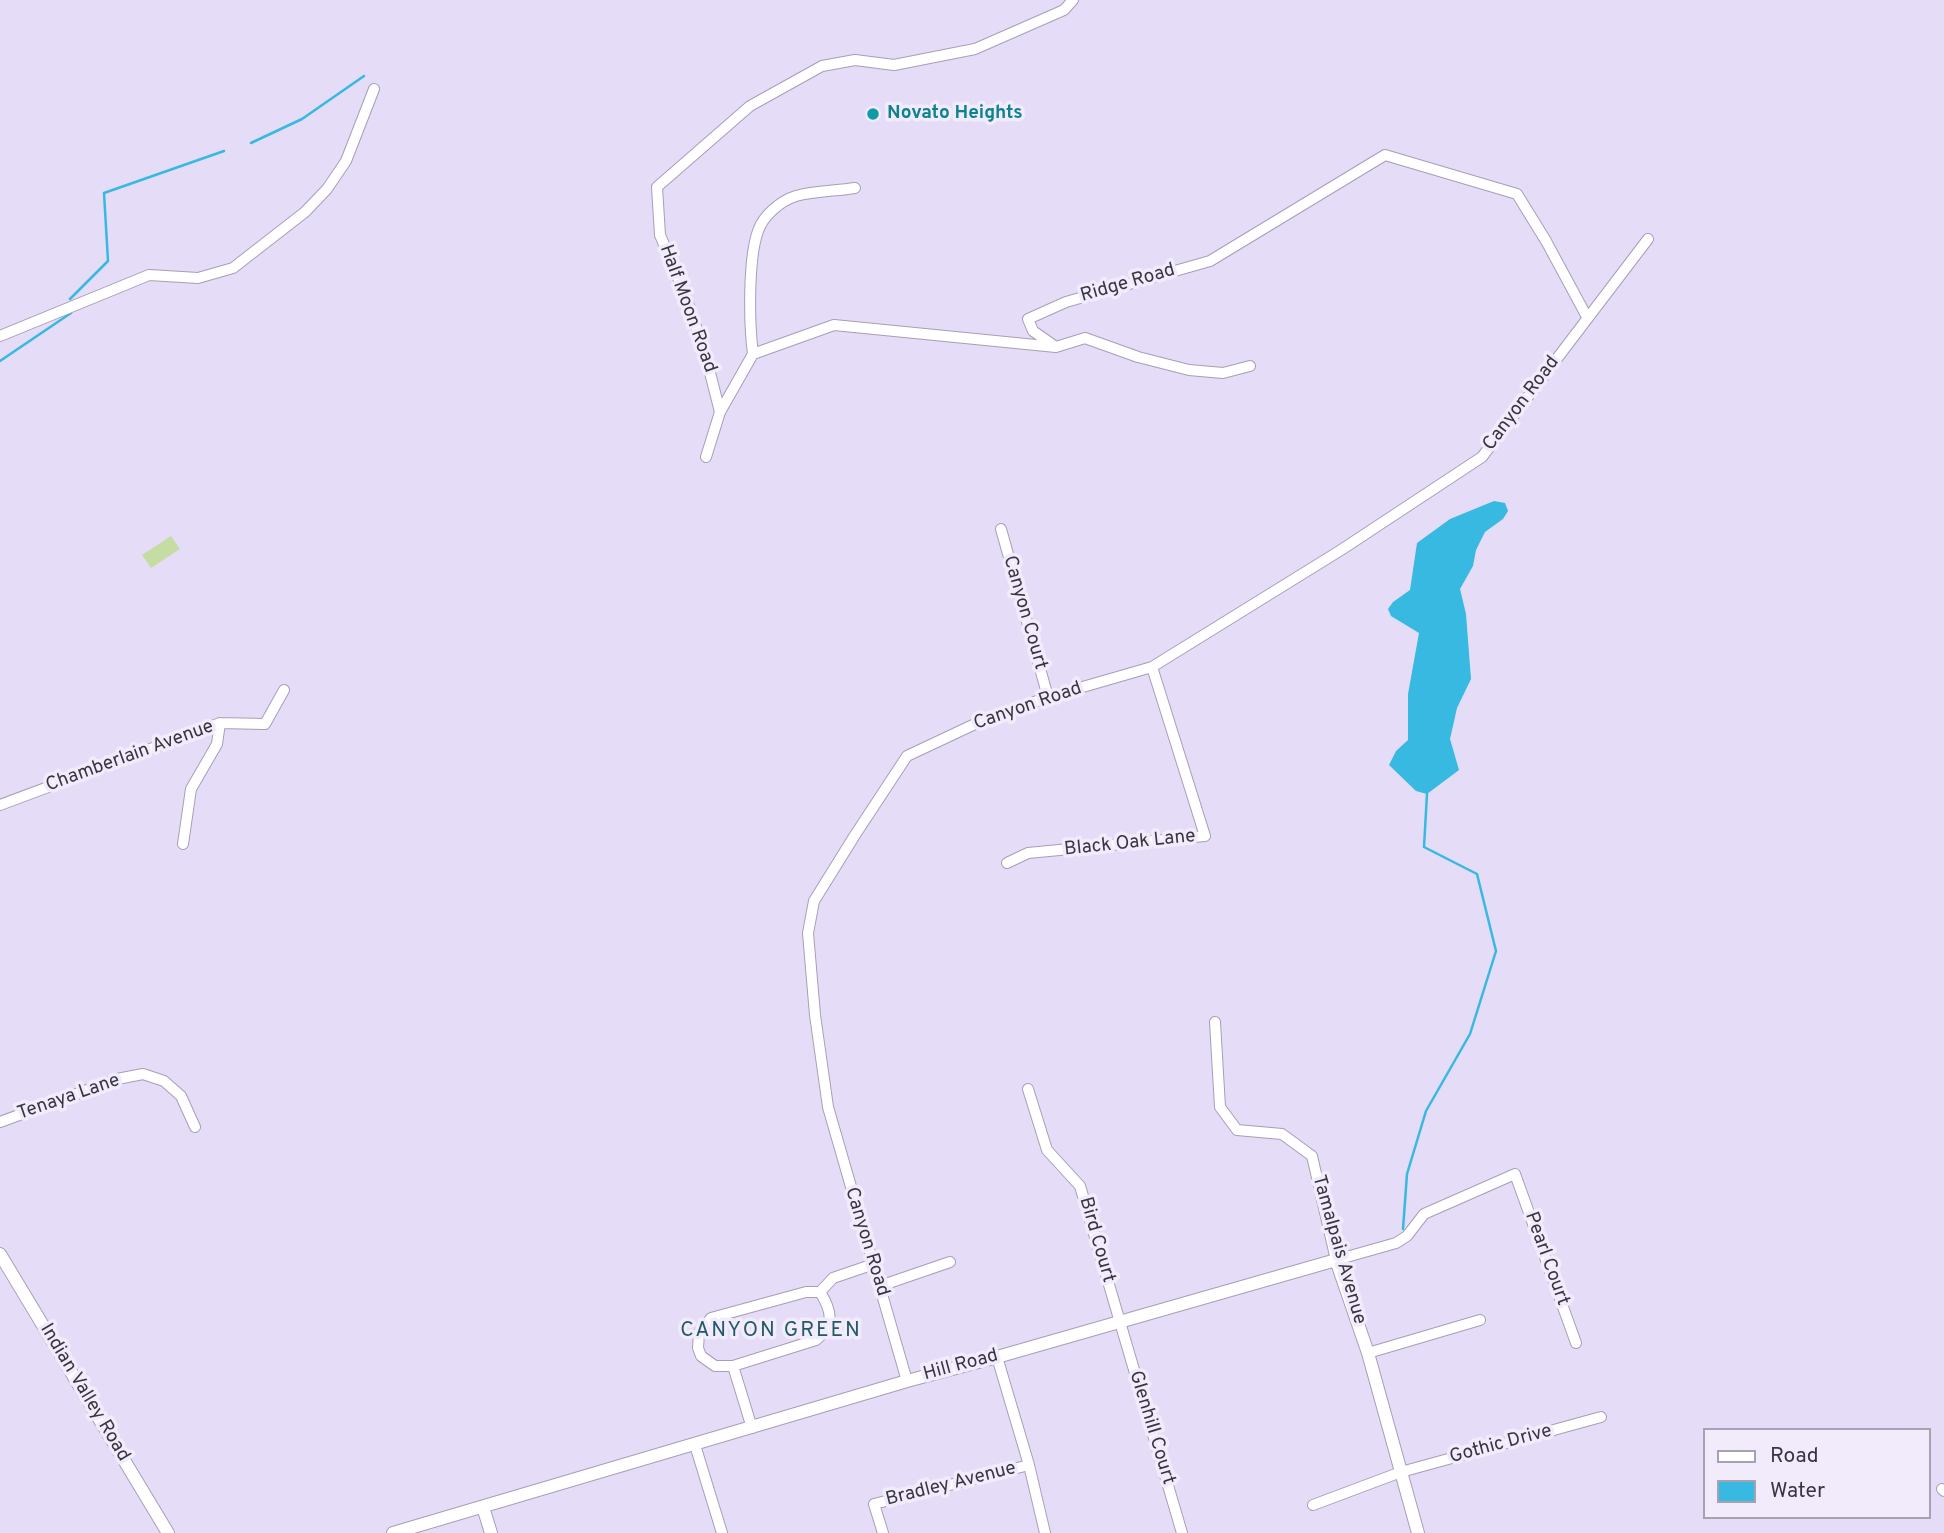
<!DOCTYPE html>
<style>
body{margin:0}
#map{position:relative;width:1944px;height:1533px;overflow:hidden;background:#e5dcf7;font-family:Overpass,sans-serif}
canvas{display:block}
.legend{position:absolute;left:1703px;top:1428px;width:228px;height:91px;box-sizing:border-box;background:#f1ebfc;border:2px solid #a7a2b1;margin:0;padding:9px 12px;list-style:none;font-size:21px;color:#393540}
.legend li{display:flex;align-items:center;gap:14px;height:35px}
.legend b{width:35px;border:2px solid #a7a2b1}
</style>
<div id="map">
<canvas width="1944" height="1533"></canvas>
<ul class="legend">
<li><b style="height:9px;background:#fff"></b>Road</li>
<li><b style="height:19px;background:#37b9e1"></b>Water</li>
</ul>
</div>
<script>
const context = document.querySelector('canvas').getContext('2d');
context.lineJoin = 'round';
function paint(path, color) { context.fillStyle = color; context.fill(path, 'evenodd'); }
function strokePath(path, color, width, dash) { context.strokeStyle = color; context.lineWidth = width; context.lineCap = dash ? 'butt' : 'round'; context.setLineDash(dash || []); context.stroke(path); }
function drawText(font, color, halo, rows, align = 'center') {
  context.font = font + ' Overpass,sans-serif'; context.lineWidth = 7; context.setLineDash([]); context.textBaseline = 'middle'; context.strokeStyle = halo; context.fillStyle = color; for (const [text, x, y, turn = 0] of rows) {
    context.save(); context.translate(x, y); context.rotate((+turn || 0) * Math.PI / 180); context.textAlign = isNaN(turn) ? turn : align; if (halo) context.strokeText(text, 0, 0); context.fillText(text, 0, 0); context.restore();
  }
}
paint(new Path2D(`
 M 171,536 L 180,549 L 151,568 L 142,555 Z`), '#c5dca2');
paint(new Path2D(`
 M 1494,501 L 1505,503 L 1508,511 L 1503,519 L 1485,532 L 1476,550 L 1473,566 L 1460,589 L 1466,614 L 1471,679 L 1457,708 L 1450,739 L 1459,770 L 1427,794 L 1416,791 L 1389,765 L 1396,751 L 1408,740 L 1408,694 L 1419,633 L 1391,616 L 1388,609 L 1393,602 L 1410,590 L 1417,543 L 1450,519 Z`), '#37b9e1');
strokePath(new Path2D(`
 M 251,143 L 302,119 L 364,76
 M 70,299 L 108,261 L 104,193 L 224,151
 M 0,361 L 71,313
 M 1403,1229 L 1407,1174 L 1426,1111 L 1470,1034 L 1496,951 L 1477,874 L 1424,847 L 1427,794`), '#37b9e1', 2.5);
const minor = new Path2D(`
 M 0,336 L 149,275 L 198,278 L 233,268 L 305,212 L 327,189 L 346,161 L 374,89
 M 1056,347 L 1085,338 L 1138,357 L 1189,370 L 1223,373 L 1250,366
 M 753,354 C 749,324 748,259 758,231 C 763,216 780,201 796,196 C 814,191 836,191 855,188
 M 720,412 L 706,357 L 686,297 L 660,235 L 657,187 L 750,106 L 822,66 L 855,60 L 894,65 L 975,49 L 1064,10 L 1073,0
 M 706,457 L 720,412 L 753,354 L 834,325 L 1056,347 L 1033,331 L 1028,319 L 1066,302 L 1210,261 L 1385,155 L 1517,194 L 1546,241 L 1587,317
 M 1001,529 L 1048,697
 M 0,805 L 220,723 L 265,724 L 284,690
 M 183,844 L 191,789 L 217,744 L 220,723
 M 1007,863 L 1028,853 L 1205,836 L 1152,667
 M 1215,1022 L 1220,1107 L 1237,1130 L 1282,1134 L 1312,1156 L 1336,1260 L 1396,1243 L 1407,1236 L 1424,1214 L 1515,1174 L 1576,1343
 M 1028,1089 L 1047,1150 L 1080,1186 L 1182,1533
 M 0,1122 L 117,1079 L 143,1074 L 164,1081 L 181,1096 L 195,1127
 M 880,1286 L 950,1262
 M 806,1292 L 820,1292 C 832,1311 835,1325 816,1340 L 733,1366 L 715,1366 L 701,1356 L 698,1348 L 699,1333 L 711,1318 Z
 M 820,1292 L 833,1278 L 874,1264
 M 1368,1353 L 1480,1320
 M 997,1357 L 1029,1465 L 1045,1533
 M 733,1366 L 752,1428
 M 907,1381 L 828,1107 L 815,1015 L 808,933 L 814,901 L 855,835 L 907,756 L 975,724 L 1048,697 L 1152,667 L 1341,550 L 1482,457 L 1648,239
 M 695,1445 L 722,1533
 M 1942,1489 L 1944,1491
 M 1313,1505 L 1401,1472 L 1601,1417
 M 883,1533 L 874,1504 L 1029,1465`);
const tertiary = new Path2D(`
 M 0,1254 L 168,1533
 M 483,1507 L 491,1533
 M 393,1533 L 907,1381 L 997,1357 L 1336,1260 L 1368,1353 L 1418,1533`);
strokePath(minor, '#a79eb7', 12);
strokePath(tertiary, '#a79eb7', 14);
strokePath(minor, '#fff', 10);
strokePath(tertiary, '#fff', 12);
for (const [x, y, r, color] of [
 [873,114,7,"#0f9aa8"]
]) { const dot = new Path2D(); dot.arc(x, y, r, 0, 2 * Math.PI); context.fillStyle = color; context.fill(dot); strokePath(dot, '#f1ebfc', 2.5); }
drawText('bold 19px', '#0d838f', '#f1ebfc', [
 ["Novato Heights",887,114]
], 'left');
drawText('19px', '#393540', '#f1ebfc', [
 ["Ridge Road",1128,284,-16],
 ["Half Moon Road",687,309,70],
 ["Canyon Road",1522,404,-53],
 ["Canyon Court",1024,613,74],
 ["Canyon Road",1028,707,-19],
 ["Chamberlain Avenue",130,757,-20],
 ["Black Oak Lane",1130,844,-6],
 ["Tenaya Lane",69,1098,-19],
 ["Bird Court",1096,1240,74],
 ["Canyon Road",866,1242,73],
 ["Tamalpais Avenue",1338,1250,74],
 ["Pearl Court",1546,1259,70],
 ["Hill Road",961,1366,-15],
 ["Indian Valley Road",84,1393,59],
 ["Glenhill Court",1151,1428,73],
 ["Gothic Drive",1501,1445,-15],
 ["Bradley Avenue",951,1485,-14]
]);
context.letterSpacing = '2px';
drawText('21px', '#245967', '#f1ebfc', [
 ["CANYON GREEN",771,1332]
]);
context.letterSpacing = '0px';
</script>
